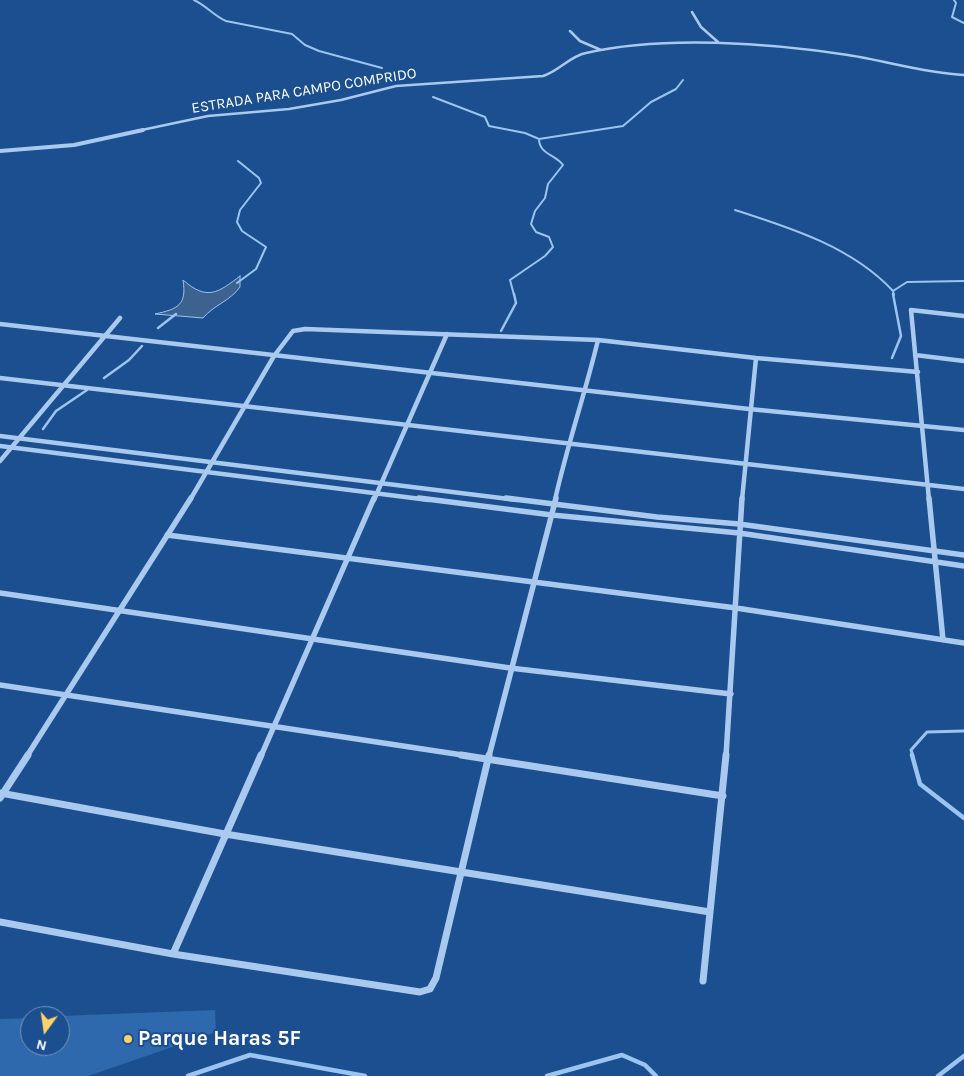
<!DOCTYPE html>
<style>
body{margin:0}
#map{position:relative;width:964px;height:1076px;overflow:hidden;background:#1b4f8f;font-family:Karla,sans-serif}
canvas{display:block}
.north{position:absolute;left:20px;top:1006px;width:50px;height:50px;box-sizing:border-box;background:#1b4f8f;border:1px solid #7695bc;border-radius:50%;rotate:194deg;font-size:14px;font-weight:700;line-height:20px;text-align:center;color:#fff}
.north::after{content:'';display:block;margin:auto;width:18px;height:22px;background:#ffd166;clip-path:polygon(50% 0,100% 100%,50% 72%,0 100%)}
</style>
<div id="map">
<canvas width="964" height="1076"></canvas>
<div class="north">N</div>
</div>
<script>
const context = document.querySelector('canvas').getContext('2d');
context.lineJoin = 'round';
function paint(path, color) { context.fillStyle = color; context.fill(path, 'evenodd'); }
function strokePath(path, color, width, dash) { context.strokeStyle = color; context.lineWidth = width; context.lineCap = dash ? 'butt' : 'round'; context.setLineDash(dash || []); context.stroke(path); }
function drawText(font, color, halo, rows, align = 'center') {
  context.font = font + ' Karla,sans-serif'; context.lineWidth = 4; context.setLineDash([]); context.textBaseline = 'middle'; context.strokeStyle = halo; context.fillStyle = color; for (const [text, x, y, turn = 0] of rows) {
    context.save(); context.translate(x, y); context.rotate((+turn || 0) * Math.PI / 180); context.textAlign = isNaN(turn) ? turn : align; if (halo) context.strokeText(text, 0, 0); context.fillText(text, 0, 0); context.restore();
  }
}
paint(new Path2D(`
 M 215,1010 L 216,1032 L 88,1076 L 0,1076 L 0,1019 L 30,1018 L 30,1046 L 60,1046 L 60,1016 Z`), '#2e69ad');
const water = new Path2D(`
 M 240,276 L 240,287 C 230,301 214,305 203,318 L 155,314 C 178,309 187,305 183,280 C 207,301 218,293 240,276 Z`);
paint(water, '#3c6290');
strokePath(water, '#9cc4f0', 1);
strokePath(new Path2D(`
 M 194,0 C 207,6 214,16 226,21 L 292,34 L 305,45 L 319,51 L 382,68
 M 954,0 L 956,3 L 952,17 L 964,23
 M 433,97 L 485,117 L 489,126 L 525,133 L 539,139
 M 735,210 C 791,228 852,247 893,291
 M 237,283 L 256,269 L 266,247 L 242,231 L 237,222 L 240,210 L 261,183 L 259,178 L 238,161
 M 514,295 L 510,280 L 545,256 L 553,247 L 549,237 L 536,232 L 531,224 L 535,211 L 545,198 L 548,184 L 563,165 C 556,155 539,154 539,139 L 623,126 L 651,102 L 676,89 L 683,80
 M 894,295 L 893,291 L 907,282 L 964,281`), '#9cc4f0', 2);
strokePath(new Path2D(`
 M 158,328 L 176,314
 M 501,331 L 516,303 L 514,294
 M 892,358 L 901,336 L 893,294
 M 104,378 L 129,360 L 142,346
 M 43,429 L 56,411 L 87,390`), '#9cc4f0', 2.5);
strokePath(new Path2D(`
 M 913,756 L 911,750 L 927,732 L 964,731`), '#9cc4f0', 3);
strokePath(new Path2D(`
 M 912,755 L 920,784 L 964,818
 M 188,1076 L 250,1055 L 365,1076
 M 547,1076 L 622,1055 L 645,1065 L 656,1076
 M 938,1076 L 964,1056`), '#9cc4f0', 4.5);
strokePath(new Path2D(`
 M 692,12 L 701,27 L 718,42
 M 570,31 L 580,41 L 601,50
 M 137,131 L 208,116 L 289,109 L 341,100 L 396,86 L 543,76 C 559,71 570,56 586,53 C 663,35 770,43 848,55 C 887,61 924,73 964,75`), '#a9c9ee', 2.5);
strokePath(new Path2D(`
 M 0,151 L 74,145 L 143,130`), '#a9c9ee', 4);
strokePath(new Path2D(`
 M 0,324 L 749,409 L 964,430
 M 915,355 L 964,361
 M 0,378 L 964,489
 M 0,436 L 517,500
 M 0,446 L 429,500
 M 0,461 L 120,318
 M 190,500 L 274,356 L 293,331 L 305,329 L 598,340 L 756,358 L 918,372
 M 374,500 L 447,334
 M 555,500 C 567,446 585,394 598,340
 M 742,500 L 756,358
 M 929,500 L 911,310 L 964,316`), '#a9c9ee', 4.5);
strokePath(new Path2D(`
 M 419,498 L 552,515 L 739,533 L 964,566
 M 506,498 L 657,517 L 739,524 L 964,555
 M 929,498 L 943,640
 M 167,535 L 736,608 L 964,643
 M 0,593 L 510,668 L 731,694
 M 0,685 L 469,756
 M 27,756 L 191,498
 M 261,756 L 374,498
 M 489,756 L 556,498
 M 726,756 L 742,498`), '#a9c9ee', 5.5);
strokePath(new Path2D(`
 M 461,755 L 723,796
 M 0,793 L 225,834 L 710,912
 M 0,798 L 28,755
 M 0,922 L 173,954 L 420,992 L 430,989 L 436,978 L 489,755
 M 173,954 L 261,755
 M 703,981 L 726,755`), '#a9c9ee', 7);
for (const [x, y, r, color] of [
 [128,1039,5,"#ffd166"]
]) { const dot = new Path2D(); dot.arc(x, y, r, 0, 2 * Math.PI); context.fillStyle = color; context.fill(dot); strokePath(dot, '#1b4f8f', 2); }
drawText('15px', '#fff', '#1b4f8f', [
 ["ESTRADA PARA CAMPO COMPRIDO",304,91,-9]
]);
drawText('bold 21px', '#fff', '#1b4f8f', [
 ["Parque Haras 5F",138,1039]
], 'left');
</script>
